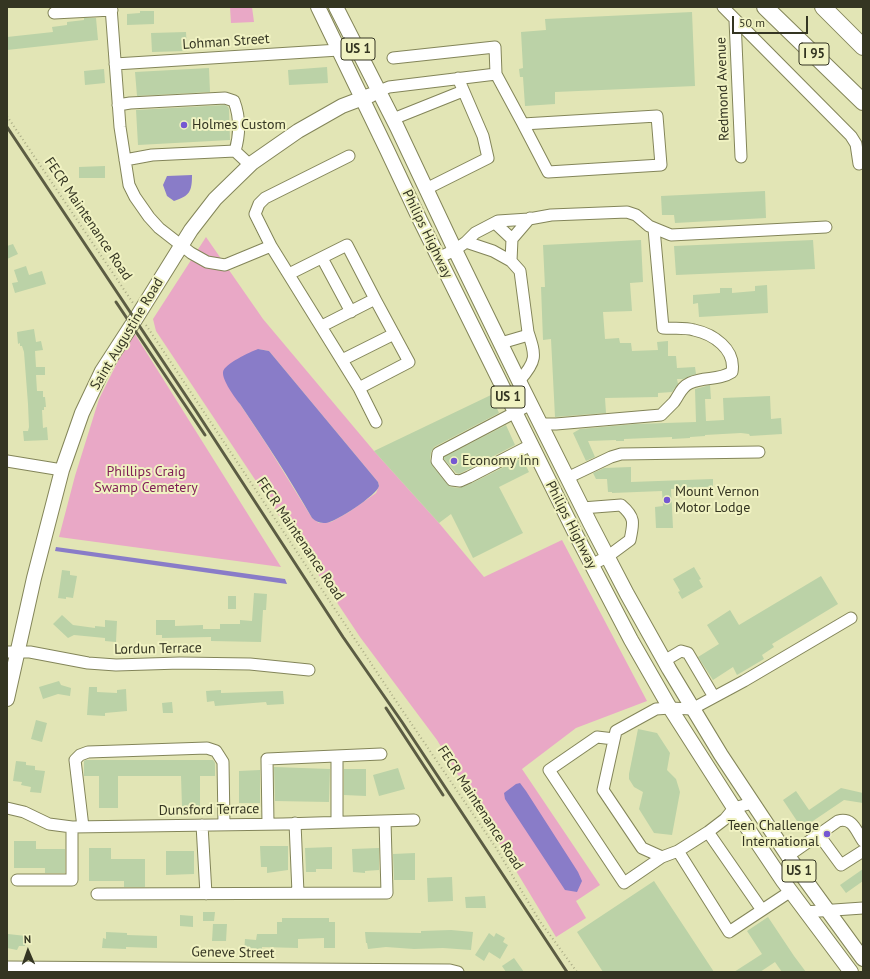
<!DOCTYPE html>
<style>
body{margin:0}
#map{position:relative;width:870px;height:979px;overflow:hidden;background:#e2e5b5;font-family:"PT Sans",sans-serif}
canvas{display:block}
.frame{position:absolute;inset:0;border:8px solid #343522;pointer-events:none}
.north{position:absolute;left:8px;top:931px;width:40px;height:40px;-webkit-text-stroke:3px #f0f2c2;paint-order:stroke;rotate:358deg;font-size:11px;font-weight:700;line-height:16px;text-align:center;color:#343522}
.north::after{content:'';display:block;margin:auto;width:14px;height:18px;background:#343522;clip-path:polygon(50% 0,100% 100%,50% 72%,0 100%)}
.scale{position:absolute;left:732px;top:16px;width:76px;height:18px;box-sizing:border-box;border:2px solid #343522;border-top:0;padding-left:5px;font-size:12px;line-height:14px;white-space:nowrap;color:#343522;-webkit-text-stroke:3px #f0f2c2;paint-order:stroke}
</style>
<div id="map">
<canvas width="870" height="979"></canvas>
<div class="frame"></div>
<div class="north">N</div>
<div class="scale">50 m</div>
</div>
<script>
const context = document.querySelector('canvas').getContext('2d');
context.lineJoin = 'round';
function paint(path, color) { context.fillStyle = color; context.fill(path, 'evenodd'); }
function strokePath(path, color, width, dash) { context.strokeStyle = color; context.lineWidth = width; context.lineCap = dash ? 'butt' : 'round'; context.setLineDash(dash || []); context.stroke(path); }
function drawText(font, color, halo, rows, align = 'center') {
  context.font = font + ' "PT Sans",sans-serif'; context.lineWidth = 4; context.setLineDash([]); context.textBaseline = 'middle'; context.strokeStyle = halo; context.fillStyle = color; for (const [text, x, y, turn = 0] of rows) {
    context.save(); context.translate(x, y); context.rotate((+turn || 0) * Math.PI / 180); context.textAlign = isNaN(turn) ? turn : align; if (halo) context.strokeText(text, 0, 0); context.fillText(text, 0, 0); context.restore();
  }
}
paint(new Path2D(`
 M 230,7 L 252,7 L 254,22 L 231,23 Z
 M 206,237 L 263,319 L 374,451 L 439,523 L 484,577 L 562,540 L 647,701 L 576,728 L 522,769 L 600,885 L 576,901 L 586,918 L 556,937 L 437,740 L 360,637 L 156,331 L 153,319 ZM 258,349 L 269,351 L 378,482 L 379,486 L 376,493 L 349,512 L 331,522 L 319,523 L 312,518 L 267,445 L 236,398 Z
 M 133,331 L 281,567 L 59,537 L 75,476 L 99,399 Z`), '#e9a8c6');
paint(new Path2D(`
 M 192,175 C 192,191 190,196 174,201 L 167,196 L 163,185 L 167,176 Z
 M 258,349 L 269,351 L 378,482 L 379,486 C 377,495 336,522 326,523 C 320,523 316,522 312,518 C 290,479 265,441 240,404 C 235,398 222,380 223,372 C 224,364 250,352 258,349 Z
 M 56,547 L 285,579 L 287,584 L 55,551 Z
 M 520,783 L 526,791 L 578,872 L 582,881 L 577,892 L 565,890 L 505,799 L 504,793 L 516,784 Z`), '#897cc8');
paint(new Path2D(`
 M 140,11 L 154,11 L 154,24 L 127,25 L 127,14 L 140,13 Z
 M 692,12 L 695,86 L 555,92 L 555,104 L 525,106 L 523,77 L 520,77 L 519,69 L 523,68 L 521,32 L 546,30 L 545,19 Z
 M 84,18 L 96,18 L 98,40 L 7,50 L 7,37 L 53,32 L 52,27 L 67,25 L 67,22 L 84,20 Z
 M 186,32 L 187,51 L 152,52 L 151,33 Z
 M 327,67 L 328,83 L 289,85 L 288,70 Z
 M 209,68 L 210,92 L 137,96 L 135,72 Z
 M 104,69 L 105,83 L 85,85 L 84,71 Z
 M 225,105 L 228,107 L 229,109 L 230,140 L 138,145 L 136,110 Z
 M 105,166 L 105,178 L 79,178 L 79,167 Z
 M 765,191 L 766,218 L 675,223 L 674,215 L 662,215 L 661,196 Z
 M 641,240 L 643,282 L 630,283 L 632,311 L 603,312 L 605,339 L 619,338 L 620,343 L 631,343 L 632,351 L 658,350 L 657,342 L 668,341 L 668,356 L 676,356 L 677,368 L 695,367 L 696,374 L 683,379 L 677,379 L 678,384 L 672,392 L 658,393 L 658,397 L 605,398 L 606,413 L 555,417 L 551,339 L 543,340 L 541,287 L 545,287 L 543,245 Z
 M 813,240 L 815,269 L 676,275 L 674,246 Z
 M 13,244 L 18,254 L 7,259 L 7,246 Z
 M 26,266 L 29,275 L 42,271 L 46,284 L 15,293 L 12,283 L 18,282 L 14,270 Z
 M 767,285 L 768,313 L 699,317 L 698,303 L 693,304 L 693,295 L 720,293 L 720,288 L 732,288 L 732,293 L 755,291 L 755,286 Z
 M 34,329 L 36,342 L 41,341 L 43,350 L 35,351 L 36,367 L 45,367 L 45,375 L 36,375 L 37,391 L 43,391 L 43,397 L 45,397 L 46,407 L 44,407 L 44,410 L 42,410 L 43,428 L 47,427 L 48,440 L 24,441 L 23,431 L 28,431 L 29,427 L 28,404 L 24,352 L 22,346 L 20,346 L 20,343 L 18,344 L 17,332 Z
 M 710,385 L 711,399 L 705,399 L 706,421 L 724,420 L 723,398 L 770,396 L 771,419 L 781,418 L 782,434 L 750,436 L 749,434 L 741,433 L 705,435 L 705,436 L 690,437 L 690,438 L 672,439 L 672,437 L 624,439 L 624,441 L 616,441 L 616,440 L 588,441 L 595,457 L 586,461 L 573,433 L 580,429 L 635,424 L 696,422 L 695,389 Z
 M 491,395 L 499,413 L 434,447 L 431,452 L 430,460 L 432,465 L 447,484 L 451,487 L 459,488 L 472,483 L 522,458 L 529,472 L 499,487 L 523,533 L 473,558 L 451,514 L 439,523 L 374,451 Z
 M 506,425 L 515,445 L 459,474 L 456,473 L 444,459 L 444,457 Z
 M 631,467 L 631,482 L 713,479 L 713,487 L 671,489 L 673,528 L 656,528 L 655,507 L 663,506 L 662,491 L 612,493 L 612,492 L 608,492 L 607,479 L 596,479 L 593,473 L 604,468 Z
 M 694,567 L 701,579 L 699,580 L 703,587 L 682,599 L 678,592 L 680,591 L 673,579 Z
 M 62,570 L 70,571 L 70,575 L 77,576 L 73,598 L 66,597 L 66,599 L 58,598 Z
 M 821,576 L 838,604 L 772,644 L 774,647 L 762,655 L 764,659 L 737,675 L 733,667 L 713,680 L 698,657 L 719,644 L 707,625 L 730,610 L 739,625 Z
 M 254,593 L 267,594 L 266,610 L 263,610 L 261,642 L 211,641 L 211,637 L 162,638 L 162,635 L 156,635 L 156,620 L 175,620 L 175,626 L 203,625 L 203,629 L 220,629 L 220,624 L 240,624 L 240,620 L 252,621 Z
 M 228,596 L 236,596 L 236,609 L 228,609 Z
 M 62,615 L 73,625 L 95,628 L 95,626 L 105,627 L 105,620 L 117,621 L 116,642 L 105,641 L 105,638 L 74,635 L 68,638 L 53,624 Z
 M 59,681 L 61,685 L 71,688 L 70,696 L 58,694 L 43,699 L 39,687 Z
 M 89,687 L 97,687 L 97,692 L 117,693 L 117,690 L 126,689 L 127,711 L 105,713 L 105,716 L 87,715 Z
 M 221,690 L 221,693 L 283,691 L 284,704 L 267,705 L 266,702 L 215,706 L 214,701 L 207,702 L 206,691 Z
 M 172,702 L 173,713 L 163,713 L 162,703 Z
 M 36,720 L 47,723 L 42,742 L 31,739 Z
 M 638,729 L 657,733 L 670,753 L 667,770 L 676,779 L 680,792 L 672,835 L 654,833 L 639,809 L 643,792 L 634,787 L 629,779 L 629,774 Z
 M 86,760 L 213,760 L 215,763 L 215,776 L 200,776 L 200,807 L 182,807 L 181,776 L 118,776 L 118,808 L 99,808 L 99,776 L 84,776 L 84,761 Z
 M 16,761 L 26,762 L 26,765 L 35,766 L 35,770 L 45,771 L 41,793 L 30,792 L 31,787 L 21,785 L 22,782 L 13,781 Z
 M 274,767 L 330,769 L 329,802 L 275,801 Z
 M 398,768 L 405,789 L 379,796 L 373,775 Z
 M 344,769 L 366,769 L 366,796 L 344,795 Z
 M 260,770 L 260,803 L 239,803 L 239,771 Z
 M 841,788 L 863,793 L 863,803 L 844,800 L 810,823 L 815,829 L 808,834 L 802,826 L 801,827 L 783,800 L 796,791 L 809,810 Z
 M 14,841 L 36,841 L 36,849 L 65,849 L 65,873 L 45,873 L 45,868 L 14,868 Z
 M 260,846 L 288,846 L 288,870 L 267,873 L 267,867 L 261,867 Z
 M 332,847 L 332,869 L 316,869 L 316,872 L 306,872 L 305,848 Z
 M 89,848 L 111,848 L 111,859 L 145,859 L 145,887 L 124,887 L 124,881 L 89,881 Z
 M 379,848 L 379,870 L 365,871 L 365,873 L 353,872 L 352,849 Z
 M 166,851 L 194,851 L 194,874 L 166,875 Z
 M 415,853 L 415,880 L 394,880 L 393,854 Z
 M 863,869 L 863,881 L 846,893 L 840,885 Z
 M 452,877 L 453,901 L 428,902 L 427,878 Z
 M 654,881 L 714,972 L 603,972 L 577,932 Z
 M 485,896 L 486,908 L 466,908 L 465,897 Z
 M 203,912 L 215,912 L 214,921 L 203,921 Z
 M 180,915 L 193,916 L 193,927 L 180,926 Z
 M 768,917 L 794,956 L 806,972 L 782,972 L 775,962 L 760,972 L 734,972 L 762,954 L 747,931 Z
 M 282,918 L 329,918 L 329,922 L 335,922 L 335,948 L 324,948 L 324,938 L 298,939 L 298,948 L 262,947 L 262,950 L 256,950 L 256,953 L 244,952 L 245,939 L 256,940 L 257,934 L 277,934 L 277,922 L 282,922 Z
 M 213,924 L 227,924 L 226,941 L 212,941 Z
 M 451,930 L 473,932 L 471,950 L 443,948 L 414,949 L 386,947 L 368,949 L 367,943 L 366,943 L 365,932 L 421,933 L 421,931 Z
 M 106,932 L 127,933 L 127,935 L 157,936 L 157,948 L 126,947 L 126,949 L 102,948 L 103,938 L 106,939 Z
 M 489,933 L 494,937 L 496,933 L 505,938 L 503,942 L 508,945 L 500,959 L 489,952 L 484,961 L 475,955 Z
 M 8,934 L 26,936 L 25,946 L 19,946 L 17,950 L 7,948 Z
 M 514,958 L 524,972 L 506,972 L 502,966 Z`), '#bbd2a7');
const minor = new Path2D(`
 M 111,7 L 120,127 L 129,185 L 135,197 L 149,217 L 159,228 L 191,253 L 207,262 L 225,265 L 271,246 L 359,388 L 409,362 L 375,299 L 322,326
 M 723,7 L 851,136 L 856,144 L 859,164
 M 54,13 L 112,10
 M 735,20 L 741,157
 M 393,58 L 495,47 L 496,74
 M 115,64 L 339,50
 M 379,91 L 389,87 L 496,74 L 523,124 L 657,116 L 661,165 L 548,172 L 523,124
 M 118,105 L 130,103 L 225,98 L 234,101 C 240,117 240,134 235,151
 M 393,119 L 463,91
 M 125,160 L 152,155 L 235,151 L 250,165
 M 426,189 L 488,158 L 483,136 L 458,78
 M 495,223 L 512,239
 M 466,242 L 493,251 L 511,261 L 520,271 L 528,332 L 525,336 L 501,343
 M 271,246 L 255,214 L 259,204 L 265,198 L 349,156
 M 322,258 L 351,312
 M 438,258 L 455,250 L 466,242 L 475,233 L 498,221 L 529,219 L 551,215 L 627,212 L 636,215 L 649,226 L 671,235 L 826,227
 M 511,261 L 512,239 L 530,218
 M 289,274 L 347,245 L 375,299
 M 342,360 L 394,334
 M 519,381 C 537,361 536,356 528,332
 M 359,388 L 376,422
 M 531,404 L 438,453 L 437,461 L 452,480 L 460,481 L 469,477 L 531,445
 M 541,424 L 556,424 L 661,415 C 665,411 670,406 674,402 C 680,394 681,387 690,383 C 705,376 718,381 732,372 C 736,349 713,334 694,330 C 684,327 672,329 663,328 L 654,229
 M 7,461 L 62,470
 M 567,478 L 611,457 L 621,454 L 759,452
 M 582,508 L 621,505 C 635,517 634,522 630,540 L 607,557 L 591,565
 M 7,652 L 30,652 L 88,663 L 116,665 L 180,663 L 250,664 L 309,670
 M 664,661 L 681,651 L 688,653 L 714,697
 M 614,739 L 597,737 L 549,770 L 624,883 L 662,857
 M 337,756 L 337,822
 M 752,803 L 734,808 L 725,819 L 708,832 L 678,851 L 662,857 L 642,848 L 603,790 L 616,731 L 656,709 L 670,708 L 692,709 L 744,681 L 851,618
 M 7,808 L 24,812 L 49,824 L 72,827 L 283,824 L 414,820
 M 295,823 L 298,893
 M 268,824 L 267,759 L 381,754
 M 202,825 L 206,894
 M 83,827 L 75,760 L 80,755 L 88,752 L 207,748 L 216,751 L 223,762 L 224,824
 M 708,832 L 762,910
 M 819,835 L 841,865 L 863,851
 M 678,851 L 729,932 L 791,891
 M 788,856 L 838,821 C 853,817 856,831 863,841
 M 17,880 L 72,880 L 72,827
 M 97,894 L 387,893 L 385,821
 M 805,912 L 863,908
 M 7,967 L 450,970 L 458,972`);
const major = new Path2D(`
 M 318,7 L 387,150 L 420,220 L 574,531 L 631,640 L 670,708 L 734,808 L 783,881 L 851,972
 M 336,7 L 397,127 L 455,250 L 519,381 L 590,523 L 627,594 L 669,669 L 721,755 L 788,856 L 863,959
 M 7,699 L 34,578 L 62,470 L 82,413 L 102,371 L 135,320 L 191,230 L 215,199 L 252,163 L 298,131 L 342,106 L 371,95`);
const highway = new Path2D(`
 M 765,7 L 863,102
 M 823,7 L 863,47`);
strokePath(minor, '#838559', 13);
strokePath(major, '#838559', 16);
strokePath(highway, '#838559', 18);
strokePath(new Path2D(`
 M 7,116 L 133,303
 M 146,325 L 400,707 L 496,848 L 539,920 L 577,972`), '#aaac85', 2, [1, 3]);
strokePath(minor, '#fff', 11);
strokePath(major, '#fff', 14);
strokePath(highway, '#fff', 16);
strokePath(new Path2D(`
 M 7,127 L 196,411 L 343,637 L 402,722 L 567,972
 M 116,302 L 205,435
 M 386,708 L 443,795`), '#5b5c43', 3);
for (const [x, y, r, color] of [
 [184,125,4,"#7558d2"],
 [454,461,4,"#7558d2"],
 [667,500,4,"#7558d2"],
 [827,834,4,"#7558d2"]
]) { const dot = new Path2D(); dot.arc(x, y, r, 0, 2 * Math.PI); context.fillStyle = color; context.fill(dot); strokePath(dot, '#f0f2c2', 1.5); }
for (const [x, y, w] of [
 [358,49,34],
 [814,54,30],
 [508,397,34],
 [799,871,34]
]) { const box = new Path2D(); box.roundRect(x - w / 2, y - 11, w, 22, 3); context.fillStyle = '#f0f2c2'; context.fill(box); strokePath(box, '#343522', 1); }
drawText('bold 13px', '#343522', null, [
 ["US 1",358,49],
 ["I 95",814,54],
 ["US 1",508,397],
 ["US 1",799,871]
]);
drawText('14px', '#343522', '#f0f2c2', [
 ["Lohman Street",226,42,-4],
 ["Redmond Avenue",723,89,-92],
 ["FECR Maintenance Road",88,219,56],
 ["Philips Highway",427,234,64],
 ["Saint Augustine Road",127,334,-59],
 ["Philips Highway",571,525,63],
 ["FECR Maintenance Road",300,539,56],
 ["Lordun Terrace",158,649,-1],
 ["FECR Maintenance Road",480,808,57],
 ["Dunsford Terrace",209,810,-1],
 ["Geneve Street",233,953,1]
]);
drawText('14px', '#343522', '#f0f2c2', [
 ["Holmes Custom",192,125],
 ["Economy Inn",462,461],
 ["Mount Vernon",675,492],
 ["Motor Lodge",675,508],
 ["Teen Challenge",819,826,"right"],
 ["International",819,842,"right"]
], 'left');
drawText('14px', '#7f1d55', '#f0f2c2', [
 ["Phillips Craig",146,472],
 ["Swamp Cemetery",146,488]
]);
</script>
